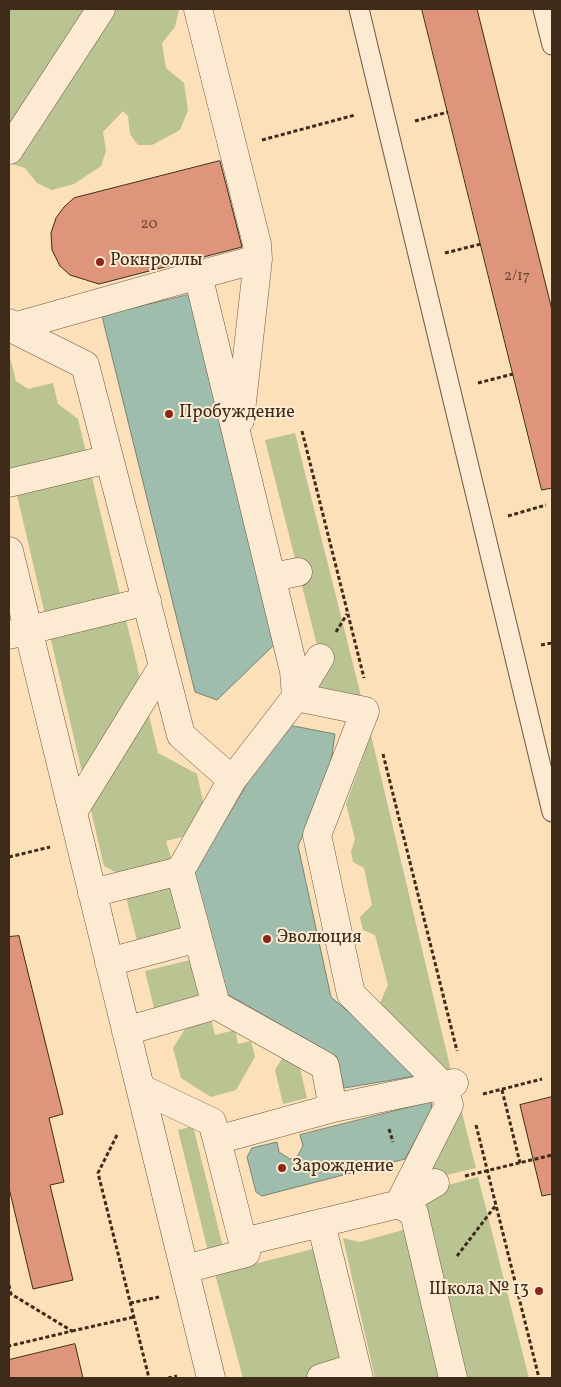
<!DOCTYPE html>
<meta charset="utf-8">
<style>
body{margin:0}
#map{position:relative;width:561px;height:1387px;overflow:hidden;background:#fbe0b9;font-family:Vollkorn,serif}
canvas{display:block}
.frame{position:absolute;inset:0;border:10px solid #3e2b19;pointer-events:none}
</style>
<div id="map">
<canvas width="561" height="1387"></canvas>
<div class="frame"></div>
</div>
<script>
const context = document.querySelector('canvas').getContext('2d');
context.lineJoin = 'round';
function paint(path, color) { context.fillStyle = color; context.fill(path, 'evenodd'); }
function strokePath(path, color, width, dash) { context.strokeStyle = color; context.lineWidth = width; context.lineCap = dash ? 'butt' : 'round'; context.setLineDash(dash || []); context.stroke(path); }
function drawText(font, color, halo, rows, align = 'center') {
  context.font = font + ' Vollkorn,serif'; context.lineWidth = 4; context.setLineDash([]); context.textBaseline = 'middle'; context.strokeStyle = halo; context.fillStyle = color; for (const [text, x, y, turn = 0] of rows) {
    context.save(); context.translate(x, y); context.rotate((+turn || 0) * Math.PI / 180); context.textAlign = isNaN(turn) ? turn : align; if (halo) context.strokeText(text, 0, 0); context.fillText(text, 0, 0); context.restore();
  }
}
paint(new Path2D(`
 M 9,9 L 179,9 L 175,27 L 162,43 L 166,68 L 184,83 L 188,110 L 180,130 L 152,145 L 138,145 L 130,134 L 128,116 L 123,111 L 103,132 L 106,151 L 101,166 L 74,184 L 52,190 L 37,183 L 25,168 L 9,163 Z
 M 9,354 L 16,381 L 28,389 L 53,383 L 58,404 L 78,419 L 158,753 L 197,774 L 205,810 L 191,835 L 166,841 L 173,864 L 122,876 L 104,866 L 9,461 Z
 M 295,433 L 361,696 L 310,685 L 322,665 L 265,440 Z
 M 371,735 L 453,1079 L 379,1005 L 388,985 L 375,935 L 363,930 L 360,917 L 372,905 L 364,868 L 353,862 L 351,852 L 355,839 L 346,804 Z
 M 171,882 L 182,929 L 137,941 L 125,893 Z
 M 190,960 L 201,1005 L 156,1016 L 145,971 Z
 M 211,1019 L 215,1035 L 235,1030 L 238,1044 L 251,1041 L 255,1057 L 236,1090 L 211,1097 L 181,1078 L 173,1048 L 188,1024 Z
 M 284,1055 L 299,1064 L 307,1098 L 283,1104 L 275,1070 Z
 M 461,1109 L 476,1168 L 434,1178 L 425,1174 Z
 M 193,1126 L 223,1247 L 208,1251 L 178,1130 Z
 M 478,1177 L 529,1378 L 462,1378 L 421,1208 L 436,1188 Z
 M 410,1228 L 446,1378 L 375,1378 L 343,1238 L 360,1242 Z
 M 313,1249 L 344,1378 L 243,1378 L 215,1274 Z`), '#bac392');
const water = new Path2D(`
 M 192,294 L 277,642 L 217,700 L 195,692 L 102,316 Z
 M 283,724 L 335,734 L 329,776 L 298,846 L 331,997 L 422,1075 L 344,1088 L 337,1057 L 218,989 L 189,882 Z
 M 431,1102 L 432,1109 L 405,1159 L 262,1196 L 256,1192 L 247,1157 L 252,1148 L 277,1142 L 279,1152 L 290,1159 L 297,1157 L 303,1146 L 300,1135 Z`);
paint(water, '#9fbdad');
strokePath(water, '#788372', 1);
const building = new Path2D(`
 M 422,9 L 477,9 L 552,310 L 552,488 L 542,490 Z
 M 220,161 L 242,247 L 99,284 L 70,275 L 60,266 L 52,250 L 51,233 L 56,218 L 64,207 L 74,198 Z
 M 19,936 L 63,1114 L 49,1118 L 64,1182 L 50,1185 L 73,1280 L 33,1289 L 9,1188 L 9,937 Z
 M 552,1097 L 552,1194 L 542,1196 L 520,1105 Z
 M 75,1344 L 83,1378 L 9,1378 L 9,1360 Z`);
paint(building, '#df957b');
strokePath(building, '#3e2b19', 1);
const lane = new Path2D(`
 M 359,9 L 552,812
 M 543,9 L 552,45`);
const street = new Path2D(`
 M 198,9 L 257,244 L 258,259 L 198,275
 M 9,150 L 101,9
 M 9,323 L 10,328 L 198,275 L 294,671 L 296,697
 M 9,327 L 85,365 L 181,735 L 232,780 L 296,697 L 320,658
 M 240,420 L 258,259
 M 9,483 L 109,459
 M 9,551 L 211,1378
 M 272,577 L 298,572
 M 9,635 L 147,601
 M 296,697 L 365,711 L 317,835 L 351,994 L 443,1086 L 449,1105 L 399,1204 L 243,1242 L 217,1140 L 333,1108
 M 73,812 L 163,666
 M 180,871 L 216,1005 L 325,1066 L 333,1108 L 454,1083
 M 92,893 L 180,871 L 232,780
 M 109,962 L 198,938
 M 126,1031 L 216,1005
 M 140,1088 L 212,1122 L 217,1140
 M 435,1183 L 399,1204 L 414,1213 L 453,1378
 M 321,1223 L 359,1378
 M 185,1269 L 246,1253 L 243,1242
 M 321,1378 L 356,1367`);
strokePath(lane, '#6d5841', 21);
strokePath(street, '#6d5841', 29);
strokePath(new Path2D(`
 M 415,121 L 448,112
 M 262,140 L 355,115
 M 445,253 L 481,244
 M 478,383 L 513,374
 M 302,431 L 364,678
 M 508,516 L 546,505
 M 336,632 L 347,614
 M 541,645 L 552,643
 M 383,754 L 457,1051
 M 9,857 L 50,847
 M 502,1090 L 520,1163
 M 483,1094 L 542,1079
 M 476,1125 L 539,1378
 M 389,1129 L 393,1142
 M 117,1135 L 98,1173 L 149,1378
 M 465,1176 L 552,1155
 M 457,1256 L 496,1205
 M 9,1285 L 11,1294 L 72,1331 L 9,1346
 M 130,1303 L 159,1297
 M 72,1331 L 134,1317
 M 168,1378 L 177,1376`), '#3e2b19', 3, [4, 2.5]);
strokePath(lane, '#fcebd2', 19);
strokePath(street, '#fcebd2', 28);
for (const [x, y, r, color] of [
 [100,262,5,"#8f2418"],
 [169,414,5,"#8f2418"],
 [267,939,5,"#8f2418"],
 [282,1168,5,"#8f2418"],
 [539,1291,5,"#8f2418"]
]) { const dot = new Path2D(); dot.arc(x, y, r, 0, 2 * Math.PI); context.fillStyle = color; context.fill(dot); strokePath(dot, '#fcebd2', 2); }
drawText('15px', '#664632', null, [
 ["20",149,225],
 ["2/17",517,277]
]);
drawText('18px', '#3e2b19', '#fcebd2', [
 ["Рокнроллы",110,262],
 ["Пробуждение",179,414],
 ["Эволюция",277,939],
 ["Зарождение",292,1168],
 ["Школа № 13",529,1291,"right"]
], 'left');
</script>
